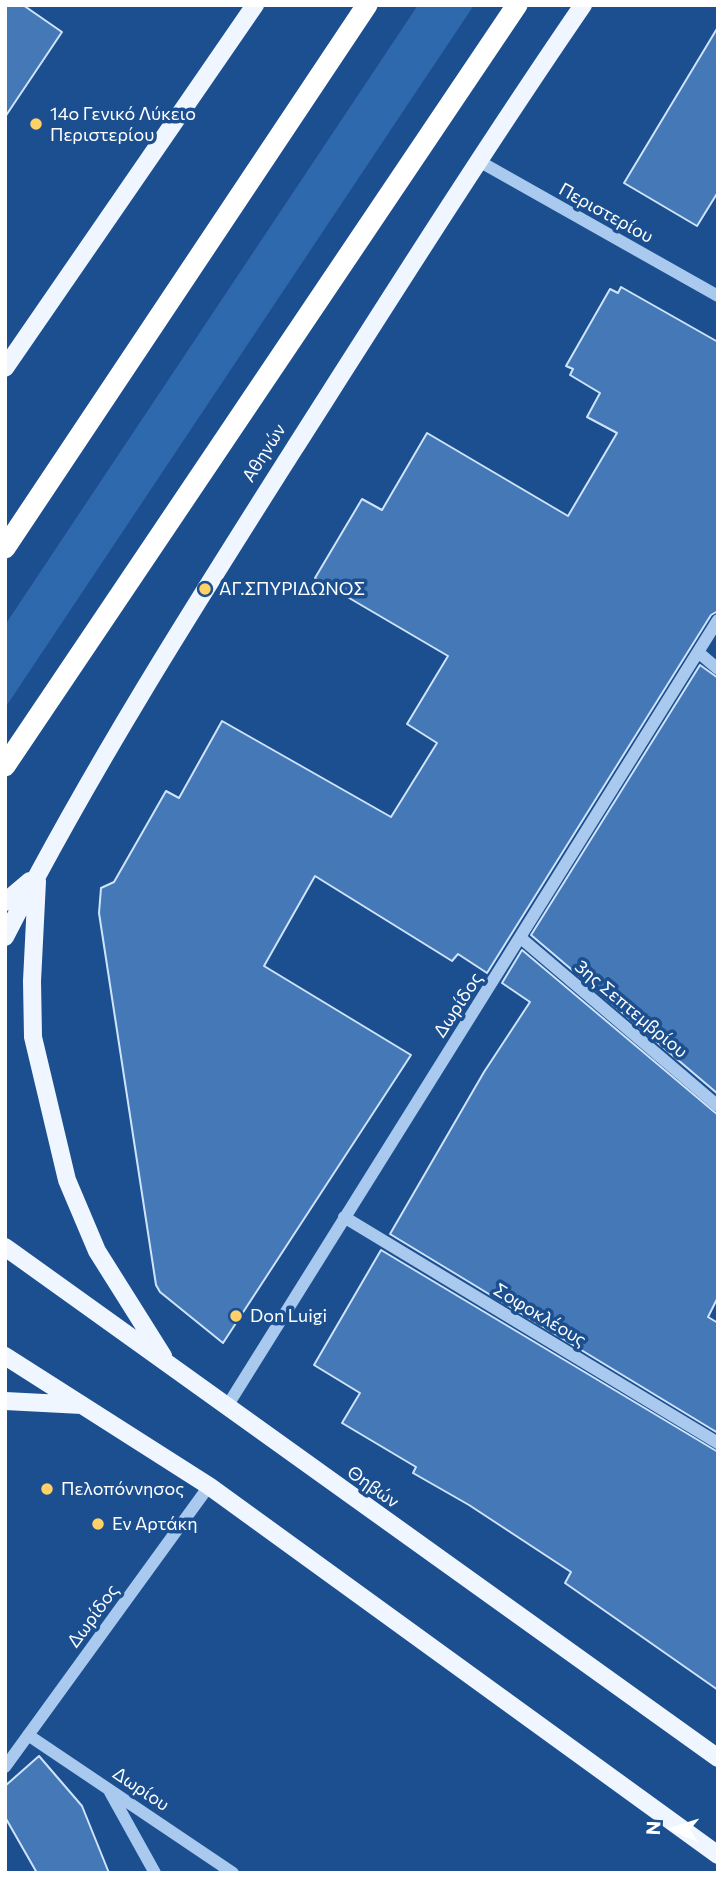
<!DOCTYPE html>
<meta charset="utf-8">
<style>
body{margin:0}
#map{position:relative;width:723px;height:1878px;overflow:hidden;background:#1b4f8f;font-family:Commissioner,sans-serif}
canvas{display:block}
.frame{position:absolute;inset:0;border:7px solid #fff;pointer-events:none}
.north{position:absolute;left:639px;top:1794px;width:70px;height:70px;-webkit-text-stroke:5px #1b4f8f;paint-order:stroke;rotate:273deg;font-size:19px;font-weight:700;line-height:28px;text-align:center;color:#fff}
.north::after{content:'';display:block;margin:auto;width:24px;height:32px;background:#fff;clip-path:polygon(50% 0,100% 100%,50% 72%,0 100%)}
</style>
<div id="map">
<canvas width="723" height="1878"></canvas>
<div class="frame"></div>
<div class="north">N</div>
</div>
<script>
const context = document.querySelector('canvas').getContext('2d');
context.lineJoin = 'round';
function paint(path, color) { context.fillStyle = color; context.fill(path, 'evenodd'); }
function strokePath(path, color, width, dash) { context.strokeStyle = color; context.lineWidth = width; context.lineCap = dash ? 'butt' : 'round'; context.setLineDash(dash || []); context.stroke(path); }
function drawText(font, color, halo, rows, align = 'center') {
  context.font = font + ' Commissioner,sans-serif'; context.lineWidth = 7; context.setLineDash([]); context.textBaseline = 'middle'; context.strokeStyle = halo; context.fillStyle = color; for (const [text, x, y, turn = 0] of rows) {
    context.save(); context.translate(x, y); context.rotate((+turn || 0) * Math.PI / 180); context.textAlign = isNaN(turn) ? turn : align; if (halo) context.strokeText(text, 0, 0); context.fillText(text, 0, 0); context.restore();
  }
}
paint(new Path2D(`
 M 418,5 L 474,5 L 5,708 L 5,625 Z`), '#2e69ad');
const building = new Path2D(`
 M 5,5 L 23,5 L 62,32 L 5,117 Z
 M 718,27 L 718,192 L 697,226 L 624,183 Z
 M 621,287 L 718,342 L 718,611 L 711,615 L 487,973 L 458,954 L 452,961 L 315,876 L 264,966 L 411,1055 L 223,1343 L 160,1292 L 156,1285 L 99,913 L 101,888 L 114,882 L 166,791 L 179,798 L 222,721 L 391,817 L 437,743 L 407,724 L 448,656 L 315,578 L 362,499 L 382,510 L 427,433 L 568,516 L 617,433 L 587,417 L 600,393 L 570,375 L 573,369 L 566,366 L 610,289 L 618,293 Z
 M 700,665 L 718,678 L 718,1094 L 531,935 Z
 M 522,950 L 718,1115 L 718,1297 L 708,1317 L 718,1323 L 718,1433 L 390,1234 L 484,1072 L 530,1002 L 502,983 Z
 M 381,1250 L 718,1452 L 718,1690 L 565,1583 L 571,1572 L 469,1505 L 413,1473 L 416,1467 L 342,1423 L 360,1393 L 314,1365 Z
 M 39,1756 L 82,1806 L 109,1873 L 37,1873 L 5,1817 L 5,1786 Z`);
paint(building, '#4478b7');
strokePath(building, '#cfe3fa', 2);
strokePath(new Path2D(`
 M 477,160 L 718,296
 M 698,652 L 718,669
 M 522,939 L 718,1106
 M 344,1217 L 718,1443
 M 226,1408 L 718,620
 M 28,1735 L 233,1873
 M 5,1767 L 209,1486
 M 110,1792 L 155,1873`), '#a9c9ee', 12);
strokePath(new Path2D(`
 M 5,368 L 255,5
 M 37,881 L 32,981 L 33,1037 L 67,1180 L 97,1251 L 163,1356
 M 5,902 L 30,881
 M 5,937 C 91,769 193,608 294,449 C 389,300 483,151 583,5
 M 5,1247 L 718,1758
 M 5,1356 L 209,1486 L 718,1855
 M 5,1401 L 82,1405`), '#f0f6ff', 18);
strokePath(new Path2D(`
 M 5,548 L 367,5
 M 5,766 L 517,5`), '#fff', 21);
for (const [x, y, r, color] of [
 [36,124,7,"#ffd166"],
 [205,589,7,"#ffd166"],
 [236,1316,7,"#ffd166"],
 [47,1489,7,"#ffd166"],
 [98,1524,7,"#ffd166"]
]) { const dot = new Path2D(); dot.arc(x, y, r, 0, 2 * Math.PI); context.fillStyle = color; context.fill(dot); strokePath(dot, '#1b4f8f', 2.5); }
drawText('18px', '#fff', '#1b4f8f', [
 ["14ο Γενικό Λύκειο",50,114],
 ["Περιστερίου",50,135],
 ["ΑΓ.ΣΠΥΡΙΔΩΝΟΣ",219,589],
 ["Don Luigi",250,1316],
 ["Πελοπόννησος",61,1489],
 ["Εν Αρτάκη",112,1524]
], 'left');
drawText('18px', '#fff', '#1b4f8f', [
 ["Περιστερίου",606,213,29],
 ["Αθηνών",264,453,-58],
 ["Δωρίδος",458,1005,-57],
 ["3ης Σεπτεμβρίου",631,1009,40],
 ["Σοφοκλέους",540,1315,31],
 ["Θηβών",373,1487,35],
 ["Δωρίδος",93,1616,-54],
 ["Δωρίου",141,1789,34]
]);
</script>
